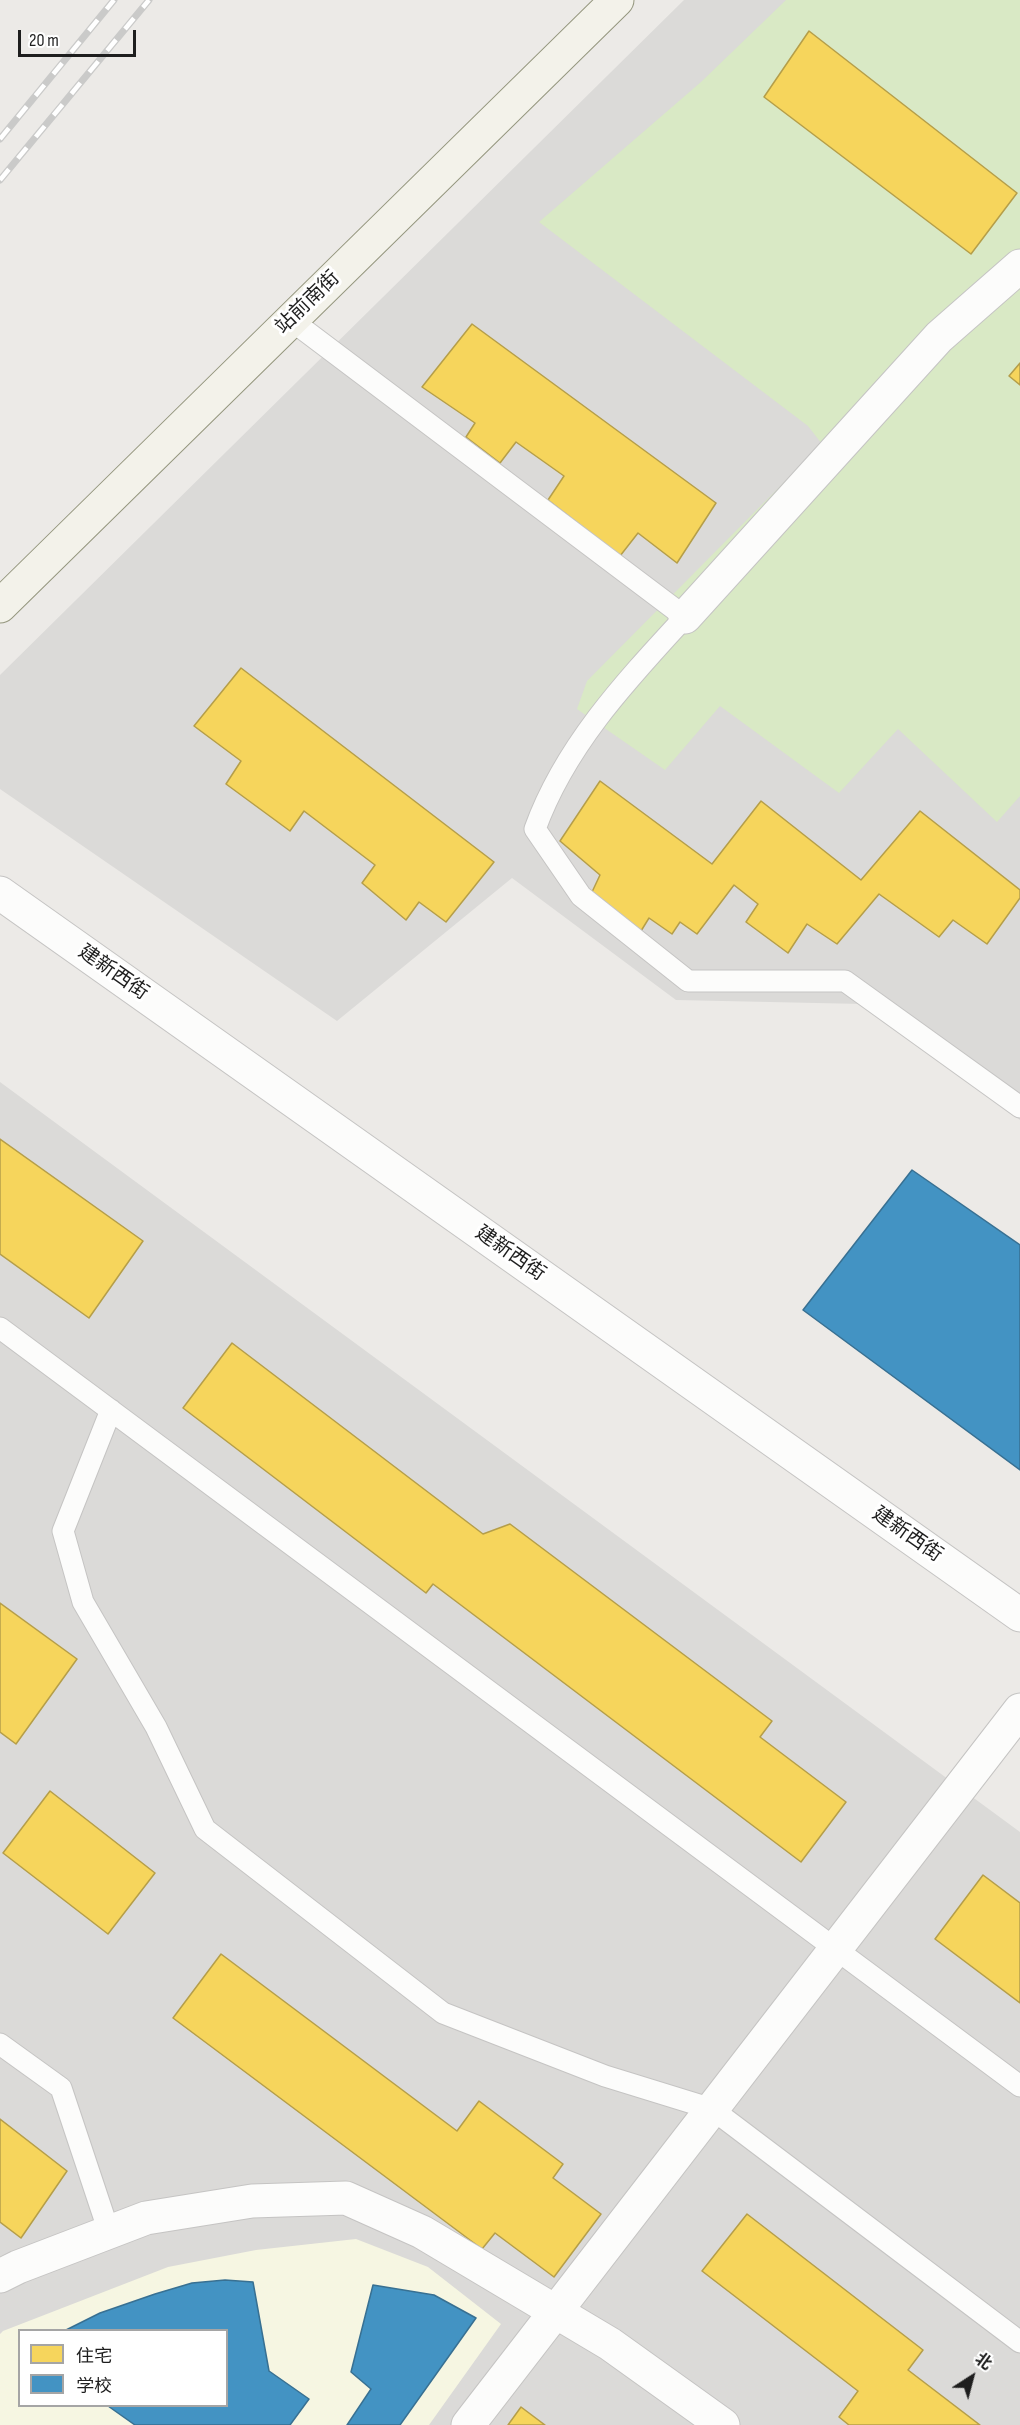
<!DOCTYPE html>
<meta charset="utf-8">
<style>
body{margin:0}
#map{position:relative;width:1020px;height:2425px;overflow:hidden;background:#eceae7;font-family:"Sofia Sans Condensed","Noto Sans SC",sans-serif}
canvas{display:block}
.legend{position:absolute;left:18px;top:2329px;width:210px;height:78px;box-sizing:border-box;background:#fff;border:2px solid #a5a5a5;margin:0;padding:8px 10px;list-style:none;font-size:18px;color:#1e1e1e}
.legend li{display:flex;align-items:center;gap:12px;height:30px}
.legend b{width:30px;border:2px solid #a5a5a5}
.north{position:absolute;left:942px;top:2347px;width:60px;height:60px;-webkit-text-stroke:4px #fff;paint-order:stroke;rotate:36deg;font-size:16px;font-weight:700;line-height:24px;text-align:center;color:#1e1e1e}
.north::after{content:'';display:block;margin:auto;width:21px;height:27px;background:#1e1e1e;clip-path:polygon(50% 0,100% 100%,50% 72%,0 100%)}
.scale{position:absolute;left:18px;top:30px;width:118px;height:27px;box-sizing:border-box;border:3px solid #1e1e1e;border-top:0;padding-left:8px;font-size:18px;line-height:21px;white-space:nowrap;color:#1e1e1e;-webkit-text-stroke:4px #fff;paint-order:stroke}
</style>
<div id="map">
<canvas width="1020" height="2425"></canvas>
<ul class="legend">
<li><b style="height:16px;background:#f6d55c"></b>住宅</li>
<li><b style="height:16px;background:#4393c3"></b>学校</li>
</ul>
<div class="north">北</div>
<div class="scale">20 m</div>
</div>
<script>
const context = document.querySelector('canvas').getContext('2d');
context.lineJoin = 'round';
function paint(path, color) { context.fillStyle = color; context.fill(path, 'evenodd'); }
function strokePath(path, color, width, dash) { context.strokeStyle = color; context.lineWidth = width; context.lineCap = dash ? 'butt' : 'round'; context.setLineDash(dash || []); context.stroke(path); }
function drawText(font, color, halo, rows, align = 'center') {
  context.font = font + ' "Sofia Sans Condensed","Noto Sans SC",sans-serif'; context.lineWidth = 6; context.setLineDash([]); context.textBaseline = 'middle'; context.strokeStyle = halo; context.fillStyle = color; for (const [text, x, y, turn = 0] of rows) {
    context.save(); context.translate(x, y); context.rotate((+turn || 0) * Math.PI / 180); context.textAlign = isNaN(turn) ? turn : align; if (halo) context.strokeText(text, 0, 0); context.fillText(text, 0, 0); context.restore();
  }
}
paint(new Path2D(`
 M 684,0 L 1020,0 L 1020,1120 L 863,1004 L 676,1000 L 512,878 L 337,1021 L 0,789 L 0,675 Z
 M 0,1082 L 1020,1832 L 1020,2425 L 0,2425 ZM 20,2330 L 226,2330 L 226,2406 L 20,2406 Z`), '#dbdad8');
paint(new Path2D(`
 M 356,2239 L 428,2267 L 501,2324 L 429,2425 L 0,2425 L 0,2334 L 3,2331 L 168,2267 L 256,2250 ZM 20,2330 L 226,2330 L 226,2406 L 20,2406 Z`), '#f6f6e2');
paint(new Path2D(`
 M 786,0 L 1020,0 L 1020,796 L 997,822 L 898,729 L 839,793 L 720,706 L 665,770 L 577,709 L 587,681 L 822,444 L 808,426 L 539,222 L 701,82 Z`), '#d9e9c5');
const homes = new Path2D(`
 M 809,31 L 1017,193 L 971,254 L 764,97 Z
 M 472,324 L 716,503 L 677,563 L 638,533 L 620,556 L 548,500 L 564,476 L 516,442 L 500,463 L 466,437 L 475,423 L 422,387 Z
 M 1020,363 L 1020,385 L 1009,376 Z
 M 241,668 L 494,862 L 446,922 L 419,902 L 406,920 L 362,883 L 375,865 L 304,811 L 290,831 L 226,784 L 241,761 L 194,726 Z
 M 600,781 L 712,864 L 761,801 L 861,880 L 920,811 L 1020,890 L 1020,898 L 987,944 L 953,920 L 939,937 L 879,894 L 837,944 L 807,924 L 788,953 L 746,922 L 758,904 L 734,885 L 697,934 L 680,922 L 672,934 L 649,918 L 641,931 L 592,892 L 600,875 L 560,841 Z
 M 0,1139 L 143,1241 L 89,1318 L 0,1254 Z
 M 232,1343 L 483,1534 L 510,1524 L 772,1721 L 760,1737 L 846,1802 L 801,1862 L 433,1584 L 426,1593 L 183,1408 Z
 M 0,1603 L 77,1659 L 16,1744 L 0,1732 Z
 M 50,1791 L 155,1873 L 108,1934 L 3,1853 Z
 M 983,1875 L 1020,1903 L 1020,2003 L 935,1939 Z
 M 221,1954 L 457,2131 L 479,2101 L 563,2164 L 553,2178 L 601,2214 L 554,2277 L 495,2233 L 482,2249 L 173,2018 Z
 M 0,2119 L 67,2171 L 21,2238 L 0,2222 Z
 M 747,2214 L 923,2350 L 908,2370 L 980,2425 L 849,2425 L 839,2417 L 858,2391 L 702,2271 Z
 M 521,2407 L 545,2425 L 508,2425 Z`);
paint(homes, '#f6d55c');
strokePath(homes, '#b59e49', 1.5);
const schools = new Path2D(`
 M 912,1170 L 1020,1245 L 1020,1470 L 803,1310 Z
 M 225,2280 L 253,2282 L 269,2371 L 309,2399 L 290,2425 L 135,2425 L 108,2406 L 226,2406 L 226,2330 L 66,2330 L 100,2313 L 155,2294 L 192,2283 Z
 M 373,2285 L 434,2295 L 476,2318 L 400,2425 L 347,2425 L 371,2389 L 351,2372 Z`);
paint(schools, '#4393c3');
strokePath(schools, '#387092', 1.5);
const lane = new Path2D(`
 M 291,320 L 685,617 C 626,681 565,746 535,829 L 581,896 L 688,981 L 845,981 L 1020,1107
 M 0,1328 L 1020,2086
 M 111,1410 L 63,1531 L 83,1602 L 156,1727 L 205,1829 L 443,2013 L 605,2076 L 712,2109 L 1020,2342
 M 0,2044 L 61,2088 L 109,2232`);
const street = new Path2D(`
 M 685,617 L 939,337 L 1020,266
 M 0,893 L 1020,1615
 M 0,2276 L 18,2267 L 146,2218 L 252,2201 L 346,2198 L 422,2232 L 610,2344 L 723,2425
 M 468,2425 L 1020,1710`);
const secondary = new Path2D(`
 M 0,606 L 617,0`);
strokePath(lane, '#c5c4c3', 23);
strokePath(street, '#c5c4c3', 35);
strokePath(secondary, '#94967e', 35);
strokePath(lane, '#fcfcfb', 21);
strokePath(street, '#fcfcfb', 33);
strokePath(secondary, '#f3f2ea', 33);
const rail = new Path2D(`
 M 0,139 L 114,0
 M 0,180 L 149,0`);
strokePath(rail, '#cacac9', 7);
strokePath(rail, '#fff', 4.5, [14]);
drawText('20px', '#1e1e1e', '#fff', [
 ["站前南街",308,303,-44],
 ["建新西街",113,973,35],
 ["建新西街",510,1254,35],
 ["建新西街",907,1535,35]
]);
</script>
